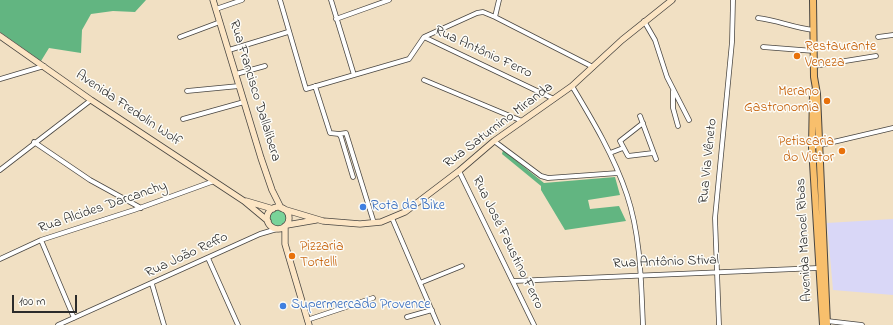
<!DOCTYPE html>
<meta charset="utf-8">
<style>
body{margin:0}
#map{position:relative;width:893px;height:325px;overflow:hidden;background:#f1e0c3;font-family:"Indie Flower",sans-serif}
canvas{display:block}
.scale{position:absolute;left:12px;top:295px;width:65px;height:18px;box-sizing:border-box;border:2px solid #2b2b2b;border-top:0;padding-left:5px;font-size:12px;line-height:14px;white-space:nowrap;color:#2b2b2b;-webkit-text-stroke:3px #fdfcf7;paint-order:stroke}
</style>
<div id="map">
<canvas width="893" height="325"></canvas>
<div class="scale">100 m</div>
</div>
<script>
const context = document.querySelector('canvas').getContext('2d');
context.lineJoin = 'round';
function paint(path, color) { context.fillStyle = color; context.fill(path, 'evenodd'); }
function strokePath(path, color, width, dash) { context.strokeStyle = color; context.lineWidth = width; context.lineCap = dash ? 'butt' : 'round'; context.setLineDash(dash || []); context.stroke(path); }
function drawText(font, color, halo, rows, align = 'center') {
  context.font = font + ' "Indie Flower",sans-serif'; context.lineWidth = 3; context.setLineDash([]); context.textBaseline = 'middle'; context.strokeStyle = halo; context.fillStyle = color; for (const [text, x, y, turn = 0] of rows) {
    context.save(); context.translate(x, y); context.rotate((+turn || 0) * Math.PI / 180); context.textAlign = isNaN(turn) ? turn : align; if (halo) context.strokeText(text, 0, 0); context.fillText(text, 0, 0); context.restore();
  }
}
paint(new Path2D(`
 M 893,219 L 893,295 L 833,290 L 827,223 Z`), '#d9d7f7');
paint(new Path2D(`
 M269 219a9 9 0 1 1 18 0a9 9 0 1 1-18 0Z`), '#79d399');
paint(new Path2D(`
 M 0,0 L 146,0 L 135,12 L 113,11 L 91,14 L 82,30 L 81,53 L 49,48 L 41,61 L 0,32 Z
 M 503,150 L 544,183 L 615,177 L 620,195 L 588,200 L 590,209 L 619,206 L 626,221 L 565,230 L 541,190 L 541,186 L 502,154 Z`), '#62b581');
const street = new Path2D(`
 M 280,0 L 306,89 L 409,59 L 424,37 L 477,13 L 483,12 L 495,17 L 593,67
 M 331,0 L 354,75
 M 216,9 L 242,0
 M 495,17 L 499,0
 M 758,18 C 777,20 794,28 814,30
 M 336,19 L 389,0
 M 644,21 L 655,40 L 667,77 L 689,120
 M 180,37 L 220,22
 M 424,37 L 554,99
 M 878,37 L 893,35
 M 763,47 L 814,51
 M 229,50 L 288,32
 M 814,66 L 876,56
 M 236,74 L 265,66
 M 0,79 L 44,66
 M 424,80 L 522,121
 M 315,86 L 330,133 L 339,134 L 341,137 L 353,177
 M 572,86 C 593,121 614,156 627,195 C 641,237 641,282 643,325
 M 187,91 L 239,86
 M 673,91 L 673,108 L 678,126
 M 640,116 L 656,159
 M 183,119 L 244,102
 M 643,123 L 620,141 L 628,156 L 653,153
 M 339,134 L 346,133 L 374,223
 M 494,141 L 541,176 L 548,178 L 618,173
 M 34,142 L 90,180 L 141,208
 M 812,147 L 893,128
 M 610,153 L 623,148
 M 0,170 L 91,100
 M 459,171 L 534,325
 M 392,218 L 438,325
 M 41,240 L 74,318
 M 208,258 L 238,325
 M 0,259 L 41,240 L 134,210 L 214,181
 M 514,281 L 818,268
 M 420,283 L 462,266
 M 152,284 L 164,325
 M 407,317 L 432,310
 M 307,320 L 373,298
 M 827,321 L 862,325
 M 58,325 L 260,234 L 277,229
 M 719,325 L 715,218 L 732,42 L 733,0`);
const secondary = new Path2D(`
 M 213,0 L 261,158 L 272,190 L 281,208
 M 0,36 L 91,100 L 244,201 L 268,221
 M 246,201 L 273,209
 M267 218a11 11 0 1 1 22 0a11 11 0 1 1-22 0Z
 M 283,209 L 323,221 L 360,224 L 381,222 L 405,212 L 459,171 L 494,141 L 572,86 L 622,40 L 672,0
 M 287,225 L 316,220
 M 285,226 L 285,244 L 309,325`);
const primary = new Path2D(`
 M 813,0 L 814,77 L 817,94 L 827,325
 M 813,92 L 812,147 L 823,325`);
strokePath(street, '#494642', 5.5);
strokePath(secondary, '#494642', 7);
strokePath(primary, '#494642', 8);
strokePath(street, '#fff', 4);
strokePath(secondary, '#fce5c4', 5.5);
strokePath(primary, '#f8bf6c', 6);
for (const [x, y, r, color] of [
 [797,56,4,"#e8710a"],
 [827,101,4,"#e8710a"],
 [842,151,4,"#e8710a"],
 [363,207,4,"#3f7fe0"],
 [292,256,4,"#e8710a"],
 [283,306,4,"#3f7fe0"]
]) { const dot = new Path2D(); dot.arc(x, y, r, 0, 2 * Math.PI); context.fillStyle = color; context.fill(dot); strokePath(dot, '#fdfcf7', 1.5); }
drawText('14px', '#c56008', '#fdfcf7', [
 ["Restaurante",805,48],
 ["Veneza",805,64],
 ["Merano",819,93,"right"],
 ["Gastronomia",819,109,"right"],
 ["Petiscaria",834,143,"right"],
 ["do Victor",834,159,"right"],
 ["Pizzaria",300,248],
 ["Tortelli",300,264]
], 'left');
drawText('14px', '#2b2b2b', '#fdfcf7', [
 ["Rua Antônio Ferro",483,53,25],
 ["Rua Francisco Dallalibera",254,91,73],
 ["Avenida Fredolin Wolf",128,109,34],
 ["Rua Saturnino Miranda",499,126,-37],
 ["Rua Via Vêneto",709,161,-84],
 ["Rua Alcides Darcanchy",103,208,-19],
 ["Avenida Manoel Ribas",805,240,-93],
 ["Rua José Faustino Ferro",507,243,64],
 ["Rua João Reffo",187,256,-25],
 ["Rua Antônio Stival",666,263,-2]
]);
drawText('14px', '#366cbe', '#fdfcf7', [
 ["Rota da Bike",371,207],
 ["Supermercado Provence",291,306]
], 'left');
</script>
